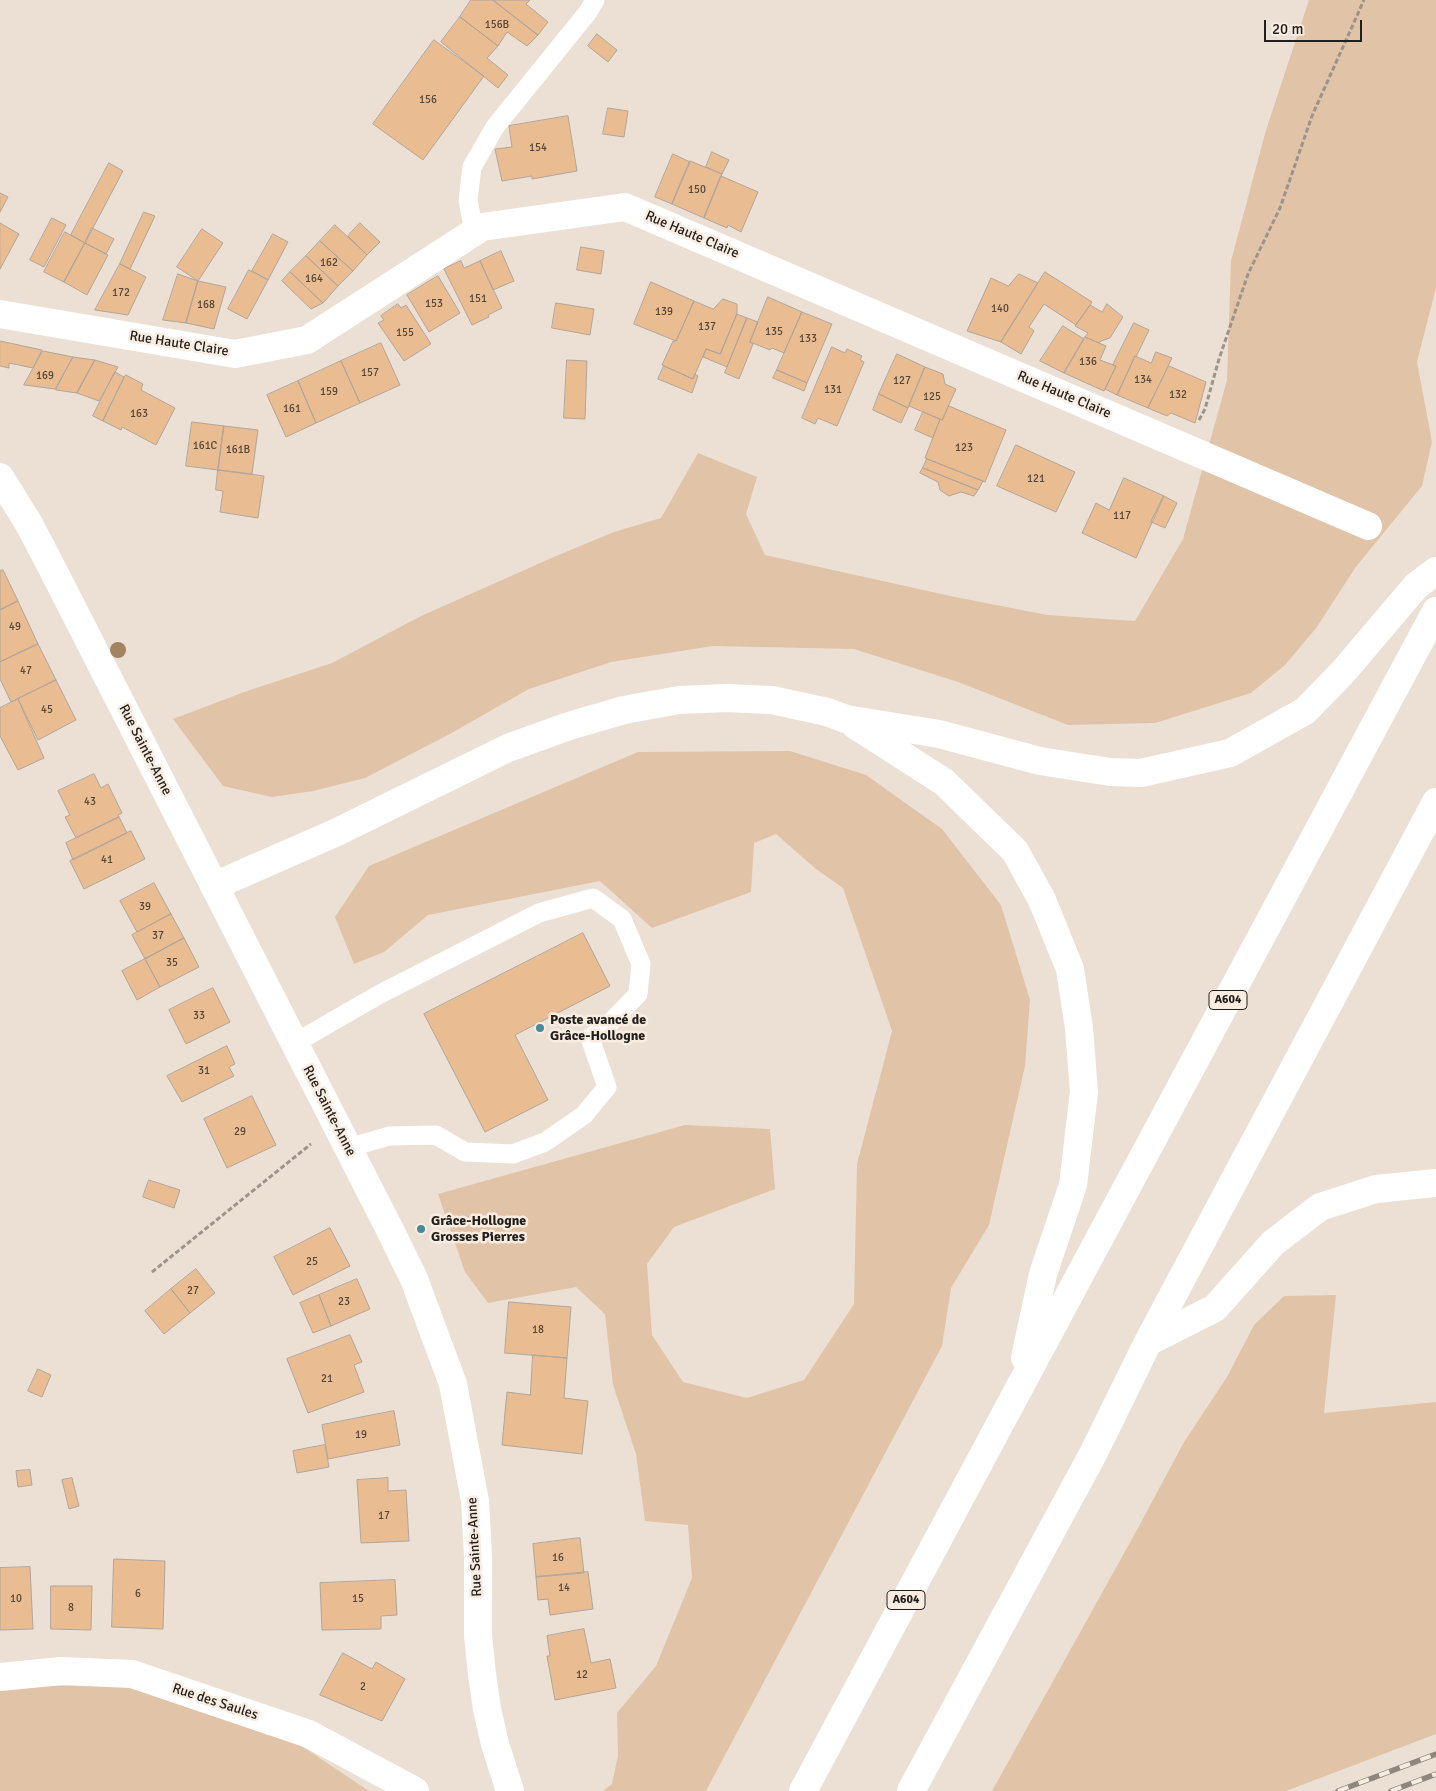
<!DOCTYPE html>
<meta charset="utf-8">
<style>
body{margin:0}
#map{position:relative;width:1436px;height:1791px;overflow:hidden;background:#ece0d5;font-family:Signika,sans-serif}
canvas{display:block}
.scale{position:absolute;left:1264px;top:20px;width:98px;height:22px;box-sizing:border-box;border:2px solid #221e1a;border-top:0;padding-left:6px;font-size:15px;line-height:18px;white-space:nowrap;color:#221e1a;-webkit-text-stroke:4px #f9ede2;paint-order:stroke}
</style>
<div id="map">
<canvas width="1436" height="1791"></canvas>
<div class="scale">20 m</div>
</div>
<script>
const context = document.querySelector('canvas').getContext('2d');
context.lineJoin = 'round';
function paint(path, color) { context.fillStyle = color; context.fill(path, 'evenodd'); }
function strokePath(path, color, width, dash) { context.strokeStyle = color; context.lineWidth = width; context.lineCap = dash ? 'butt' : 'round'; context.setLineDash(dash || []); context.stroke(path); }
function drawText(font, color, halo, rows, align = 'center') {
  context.font = font + ' Signika,sans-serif'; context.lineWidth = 5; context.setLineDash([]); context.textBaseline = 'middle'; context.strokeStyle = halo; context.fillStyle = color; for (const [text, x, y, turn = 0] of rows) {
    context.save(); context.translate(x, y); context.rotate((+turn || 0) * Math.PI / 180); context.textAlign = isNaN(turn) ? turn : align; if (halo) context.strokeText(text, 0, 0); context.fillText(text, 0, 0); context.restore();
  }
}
paint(new Path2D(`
 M 1309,0 L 1436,0 L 1436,288 L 1417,362 L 1432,442 L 1422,486 L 1355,568 L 1317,627 L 1285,665 L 1251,693 L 1155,723 L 1068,725 L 958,682 L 854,649 L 713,646 L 611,662 L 529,689 L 448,735 L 365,778 L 313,791 L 272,797 L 223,786 L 173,719 L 247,691 L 332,663 L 421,616 L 556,556 L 614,532 L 661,518 L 698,453 L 757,477 L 746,514 L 765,555 L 955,597 L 1047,615 L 1135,621 L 1183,539 L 1227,380 L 1231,261 L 1266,130 Z
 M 790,751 L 866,775 L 942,829 L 1001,905 L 1030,1000 L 1025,1066 L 989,1225 L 951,1288 L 942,1346 L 706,1791 L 603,1791 L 612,1784 L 618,1756 L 617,1713 L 656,1666 L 692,1578 L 688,1525 L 645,1521 L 636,1454 L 613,1385 L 605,1314 L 576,1287 L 488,1303 L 465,1272 L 438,1194 L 685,1125 L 770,1129 L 775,1189 L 674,1227 L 647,1264 L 652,1335 L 683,1382 L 747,1398 L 804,1380 L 854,1304 L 857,1164 L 892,1031 L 843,888 L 816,869 L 776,834 L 754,843 L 751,892 L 652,928 L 600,881 L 428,915 L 384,952 L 354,964 L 335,917 L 369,866 L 638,752 Z
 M 1336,1295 L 1324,1413 L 1436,1402 L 1436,1734 L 1286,1791 L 992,1791 L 1138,1528 L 1184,1442 L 1227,1377 L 1254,1325 L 1284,1296 Z
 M 126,1683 L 297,1743 L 369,1791 L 0,1791 L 0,1688 Z`), '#e1c3a7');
const building = new Path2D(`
 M 471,0 L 493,0 L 538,35 L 527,46 L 507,32 L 498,46 L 460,17 Z
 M 493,0 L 530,0 L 526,4 L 548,22 L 538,35 Z
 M 460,17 L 498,46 L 487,58 L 508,75 L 498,88 L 441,42 Z
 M 597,34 L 617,50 L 608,62 L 588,46 Z
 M 434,40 L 484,76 L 423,160 L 373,124 Z
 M 608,108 L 628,111 L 624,137 L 603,134 Z
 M 568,116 L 577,171 L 532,179 L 532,176 L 502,181 L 495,149 L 512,147 L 509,126 Z
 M 712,152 L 729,160 L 722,174 L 706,167 Z
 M 673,154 L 690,162 L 672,204 L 655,197 Z
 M 690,161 L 722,174 L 704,218 L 672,204 Z
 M 109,163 L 123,171 L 85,243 L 71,235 Z
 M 721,176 L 758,192 L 741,232 L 728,225 L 727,228 L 704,218 Z
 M 0,193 L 8,197 L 0,212 Z
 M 144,212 L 155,216 L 130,269 L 120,264 Z
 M 52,218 L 66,225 L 44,267 L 30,260 Z
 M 0,223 L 19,234 L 0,269 Z
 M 360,223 L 380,242 L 367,255 L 348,236 Z
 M 335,225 L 367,255 L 353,271 L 320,241 Z
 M 92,228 L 114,239 L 106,254 L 85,243 Z
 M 202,229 L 223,243 L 198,281 L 177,267 Z
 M 65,232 L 85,243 L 64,282 L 44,272 Z
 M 273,234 L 288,242 L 268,280 L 252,271 Z
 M 320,241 L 353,271 L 338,286 L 306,256 Z
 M 85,243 L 108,255 L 87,295 L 64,282 Z
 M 581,247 L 604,251 L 601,274 L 577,270 Z
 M 501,251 L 514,281 L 493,290 L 480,261 Z
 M 306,256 L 338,286 L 323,303 L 290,272 Z
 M 461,261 L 464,268 L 480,261 L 502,308 L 488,315 L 489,317 L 472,325 L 444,269 Z
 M 120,264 L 146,277 L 128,315 L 95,310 Z
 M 249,270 L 268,280 L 247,319 L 228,309 Z
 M 290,272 L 323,303 L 311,309 L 282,281 Z
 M 1045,272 L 1092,302 L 1076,325 L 1044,304 L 1029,327 L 1034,331 L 1021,354 L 1001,342 Z
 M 178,274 L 198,281 L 186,323 L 163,320 Z
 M 1019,274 L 1038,283 L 1001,342 L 967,331 L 991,278 L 1008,286 Z
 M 438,276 L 460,313 L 429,332 L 407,295 Z
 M 198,281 L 226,287 L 214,329 L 186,323 Z
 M 651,282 L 694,301 L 676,341 L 634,324 Z
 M 768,297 L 802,312 L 784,353 L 772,348 L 770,350 L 750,342 Z
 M 723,299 L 737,304 L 737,314 L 720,354 L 706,349 L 693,379 L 662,365 L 673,341 L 676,341 L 694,301 L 713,309 Z
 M 556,303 L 594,309 L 590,335 L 552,328 Z
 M 398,304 L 401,308 L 406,305 L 431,344 L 404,361 L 378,323 L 384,320 L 381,316 Z
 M 1107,304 L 1123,317 L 1110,338 L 1101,341 L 1099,343 L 1085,337 L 1088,333 L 1075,326 L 1090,305 L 1102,312 Z
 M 802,312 L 832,324 L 807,383 L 777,370 Z
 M 737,314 L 747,318 L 727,367 L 703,357 L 706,349 L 720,354 Z
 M 747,318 L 758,322 L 750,342 L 753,344 L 739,379 L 725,373 Z
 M 1134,323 L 1149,330 L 1136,357 L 1135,356 L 1117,395 L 1105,389 L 1116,366 L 1113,365 Z
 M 1063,326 L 1084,339 L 1064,373 L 1040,361 Z
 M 1085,337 L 1106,346 L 1100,360 L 1116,366 L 1104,391 L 1064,373 Z
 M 0,341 L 42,350 L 33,368 L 9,363 L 9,368 L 0,366 Z
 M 381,343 L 400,385 L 360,403 L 341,361 Z
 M 832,347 L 845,353 L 847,349 L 862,356 L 860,360 L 864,362 L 837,426 L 818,418 L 815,424 L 802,418 Z
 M 43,351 L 73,357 L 55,389 L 24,385 Z
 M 1156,352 L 1172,358 L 1148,408 L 1117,395 L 1135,356 L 1151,363 Z
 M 897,354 L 925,367 L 908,408 L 879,394 Z
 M 73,357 L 95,360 L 77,393 L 56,390 Z
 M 95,360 L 118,367 L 99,401 L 77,393 Z
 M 567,360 L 587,361 L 585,419 L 564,418 Z
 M 341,361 L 360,403 L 316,423 L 298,381 Z
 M 664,366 L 693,379 L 695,374 L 698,376 L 692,393 L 658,379 Z
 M 1169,366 L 1206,382 L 1195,423 L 1171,413 L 1167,416 L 1148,408 Z
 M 925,367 L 943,374 L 945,384 L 956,389 L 942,420 L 909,406 Z
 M 777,370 L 807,383 L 804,391 L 773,378 Z
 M 115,372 L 124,377 L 103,421 L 93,416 Z
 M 126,375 L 143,384 L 141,390 L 175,408 L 156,445 L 122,427 L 121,430 L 103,421 Z
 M 298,381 L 316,423 L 286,437 L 267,395 Z
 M 879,394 L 908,408 L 901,423 L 873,410 Z
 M 949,406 L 1006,430 L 985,482 L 925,458 L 940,419 L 942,420 Z
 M 923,412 L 940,419 L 933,438 L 915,430 Z
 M 192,422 L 224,426 L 218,470 L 186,466 Z
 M 224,426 L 258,430 L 252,474 L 218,470 Z
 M 1016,445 L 1075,472 L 1056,512 L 997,486 Z
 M 927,459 L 983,481 L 978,490 L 923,468 Z
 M 923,468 L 978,490 L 974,496 L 961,492 L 949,496 L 940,490 L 938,482 L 920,473 Z
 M 218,470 L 264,476 L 258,518 L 220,512 L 223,491 L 216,490 Z
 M 1124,478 L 1164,496 L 1136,558 L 1082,533 L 1096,503 L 1109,510 Z
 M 1164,496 L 1177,503 L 1165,528 L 1151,522 Z
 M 3,570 L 18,601 L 0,610 L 0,571 Z
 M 18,601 L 38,644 L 0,662 L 0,610 Z
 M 38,644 L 56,680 L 11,702 L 0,679 L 0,662 Z
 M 56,680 L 76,720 L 38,740 L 18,699 Z
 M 18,699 L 44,758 L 18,770 L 0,736 L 0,708 Z
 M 94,774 L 101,788 L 108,784 L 122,813 L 118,815 L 119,817 L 76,838 L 65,817 L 70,815 L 58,791 Z
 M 119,817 L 127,833 L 73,860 L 66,843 Z
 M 131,831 L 145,859 L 84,889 L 70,861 Z
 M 154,883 L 171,914 L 137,932 L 120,901 Z
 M 171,914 L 184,938 L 145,959 L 132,935 Z
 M 583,933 L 610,986 L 515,1035 L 548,1100 L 485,1132 L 424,1014 Z
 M 184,938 L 199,967 L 160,987 L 145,959 Z
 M 145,959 L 160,987 L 137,1000 L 122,971 Z
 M 213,988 L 230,1022 L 186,1044 L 169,1010 Z
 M 227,1046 L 235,1064 L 229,1067 L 234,1076 L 182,1102 L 167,1076 Z
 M 252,1096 L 276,1145 L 227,1168 L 204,1119 Z
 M 149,1180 L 180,1190 L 174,1208 L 143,1197 Z
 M 330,1228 L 350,1266 L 293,1295 L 274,1257 Z
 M 196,1269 L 215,1293 L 190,1313 L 171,1289 Z
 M 357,1279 L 370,1309 L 331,1326 L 319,1295 Z
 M 171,1289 L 190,1313 L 164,1334 L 145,1311 Z
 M 319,1295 L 331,1326 L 313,1333 L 300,1303 Z
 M 509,1302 L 571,1307 L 567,1358 L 505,1353 Z
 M 350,1335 L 362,1362 L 354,1365 L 364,1392 L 308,1413 L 287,1359 Z
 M 533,1355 L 567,1358 L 564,1398 L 588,1401 L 582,1454 L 502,1445 L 507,1392 L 530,1395 Z
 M 38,1369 L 51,1375 L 42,1397 L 28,1391 Z
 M 394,1411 L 400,1445 L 328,1459 L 322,1425 Z
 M 325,1445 L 329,1467 L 297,1473 L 293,1451 Z
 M 30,1470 L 32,1485 L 18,1487 L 16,1471 Z
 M 72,1478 L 79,1506 L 69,1509 L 62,1480 Z
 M 388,1478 L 388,1491 L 406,1490 L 409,1541 L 361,1543 L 357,1480 Z
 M 580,1538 L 584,1573 L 536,1577 L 533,1544 Z
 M 114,1559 L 165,1561 L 163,1629 L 112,1627 Z
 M 30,1567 L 33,1629 L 0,1630 L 0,1568 Z
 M 588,1572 L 593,1609 L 550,1615 L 548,1599 L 538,1600 L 536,1577 Z
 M 395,1580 L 397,1615 L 381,1616 L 381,1629 L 322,1630 L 320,1583 Z
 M 51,1586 L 92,1586 L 91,1630 L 51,1629 Z
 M 584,1629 L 591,1663 L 610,1659 L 616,1688 L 555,1700 L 547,1656 L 550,1656 L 547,1636 Z
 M 343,1653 L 372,1669 L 376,1662 L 405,1679 L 382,1721 L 320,1695 Z`);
paint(building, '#e9bc91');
strokePath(building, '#b1a59b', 1);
strokePath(new Path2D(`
 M 1199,420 L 1205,409 L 1219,359 L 1248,274 L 1280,208 L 1312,116 L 1364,0
 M 152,1272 L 311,1144`), '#9c938b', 3, [5, 2.5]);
strokePath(new Path2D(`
 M 474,232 L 468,200 L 472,167 L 495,127 L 588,12 L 595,0
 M 295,1043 L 380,994 L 539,913 L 593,898 L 622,919 L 641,964 L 638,994 L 610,1023 L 590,1038 L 607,1087 L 584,1115 L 545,1142 L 513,1154 L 465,1152 L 436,1135 L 389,1136 L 348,1148`), '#fff', 19);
strokePath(new Path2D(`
 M 0,314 L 235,354 L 307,340 L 482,227 L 625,207 L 1368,526
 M 0,1677 L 61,1671 L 132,1674 L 309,1734 L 415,1791`), '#fff', 28);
strokePath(new Path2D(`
 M 0,477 L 29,524 L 52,568 L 389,1228 L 414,1279 L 453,1384 L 475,1501 L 478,1556 L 478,1635 L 482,1674 L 487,1709 L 495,1744 L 510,1791`), '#fff', 28);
strokePath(new Path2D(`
 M 855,725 L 944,782 L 1015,851 L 1042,900 L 1070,969 L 1079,1028 L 1084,1092 L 1073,1185 L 1043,1274 L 1025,1358
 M 214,886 L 335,833 L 508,748 L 569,726 L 624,710 L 679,700 L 726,698 L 772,700 L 827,712 L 846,719 L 939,734 L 1040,761 L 1110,772 L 1141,773 L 1230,753 L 1305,711 L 1343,672 L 1416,586 L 1436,571
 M 1148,1342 L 1215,1308 L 1273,1243 L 1320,1207 L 1376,1189 L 1436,1183
 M 803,1791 L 1436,611
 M 911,1791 L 1094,1452 L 1148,1342 L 1436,802`), '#fff', 28);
const rail = new Path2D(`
 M 1338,1791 L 1436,1754
 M 1391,1791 L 1436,1774`);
strokePath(rail, '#8f867e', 5.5);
strokePath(rail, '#f9ede2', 4, [11]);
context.fillStyle = '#a18460';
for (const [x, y] of [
 [118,650]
]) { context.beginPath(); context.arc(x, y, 8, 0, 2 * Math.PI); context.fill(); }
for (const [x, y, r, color] of [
 [540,1028,5,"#478a9a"],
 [421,1229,5,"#478a9a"]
]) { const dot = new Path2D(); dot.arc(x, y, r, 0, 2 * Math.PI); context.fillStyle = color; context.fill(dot); strokePath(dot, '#f9ede2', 2); }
drawText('11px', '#544638', null, [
 ["156B",497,25],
 ["156",428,100],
 ["154",538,148],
 ["150",697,190],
 ["162",329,263],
 ["164",314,279],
 ["172",121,293],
 ["151",478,299],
 ["153",434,304],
 ["168",206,305],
 ["140",1000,309],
 ["139",664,312],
 ["137",707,327],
 ["135",774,332],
 ["155",405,333],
 ["133",808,339],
 ["136",1088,362],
 ["157",370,373],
 ["169",45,376],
 ["134",1143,380],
 ["127",902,381],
 ["131",833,390],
 ["159",329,392],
 ["132",1178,395],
 ["125",932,397],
 ["161",292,409],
 ["163",139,414],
 ["161C",205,446],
 ["123",964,448],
 ["161B",238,450],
 ["121",1036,479],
 ["117",1122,516],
 ["49",15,627],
 ["47",26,671],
 ["45",47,710],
 ["43",90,802],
 ["41",107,860],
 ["39",145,907],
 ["37",158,936],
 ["35",172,963],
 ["33",199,1016],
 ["31",204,1071],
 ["29",240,1132],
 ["25",312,1262],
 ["27",193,1291],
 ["23",344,1302],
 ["18",538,1330],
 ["21",327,1379],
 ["19",361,1435],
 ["17",384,1516],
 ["16",558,1558],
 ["14",564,1588],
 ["6",138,1594],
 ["10",16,1599],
 ["15",358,1599],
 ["8",71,1608],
 ["12",582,1675],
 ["2",363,1687]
]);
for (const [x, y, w] of [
 [1228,1000,38],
 [906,1600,38]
]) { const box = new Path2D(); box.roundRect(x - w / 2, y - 9.5, w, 19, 4); context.fillStyle = '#f9ede2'; context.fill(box); strokePath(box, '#221e1a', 1); }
drawText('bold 12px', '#221e1a', null, [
 ["A604",1228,1000],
 ["A604",906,1600]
]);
drawText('14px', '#221e1a', '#f9ede2', [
 ["Rue Haute Claire",692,235,23],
 ["Rue Haute Claire",179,344,9],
 ["Rue Haute Claire",1064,395,23],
 ["Rue Sainte-Anne",145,750,63],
 ["Rue Sainte-Anne",329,1111,63],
 ["Rue Sainte-Anne",475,1547,-93],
 ["Rue des Saules",215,1702,18]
]);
drawText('bold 14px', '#221e1a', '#f9ede2', [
 ["Poste avancé de",550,1020],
 ["Grâce-Hollogne",550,1036],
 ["Grâce-Hollogne",431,1221],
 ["Grosses Pierres",431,1237]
], 'left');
</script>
